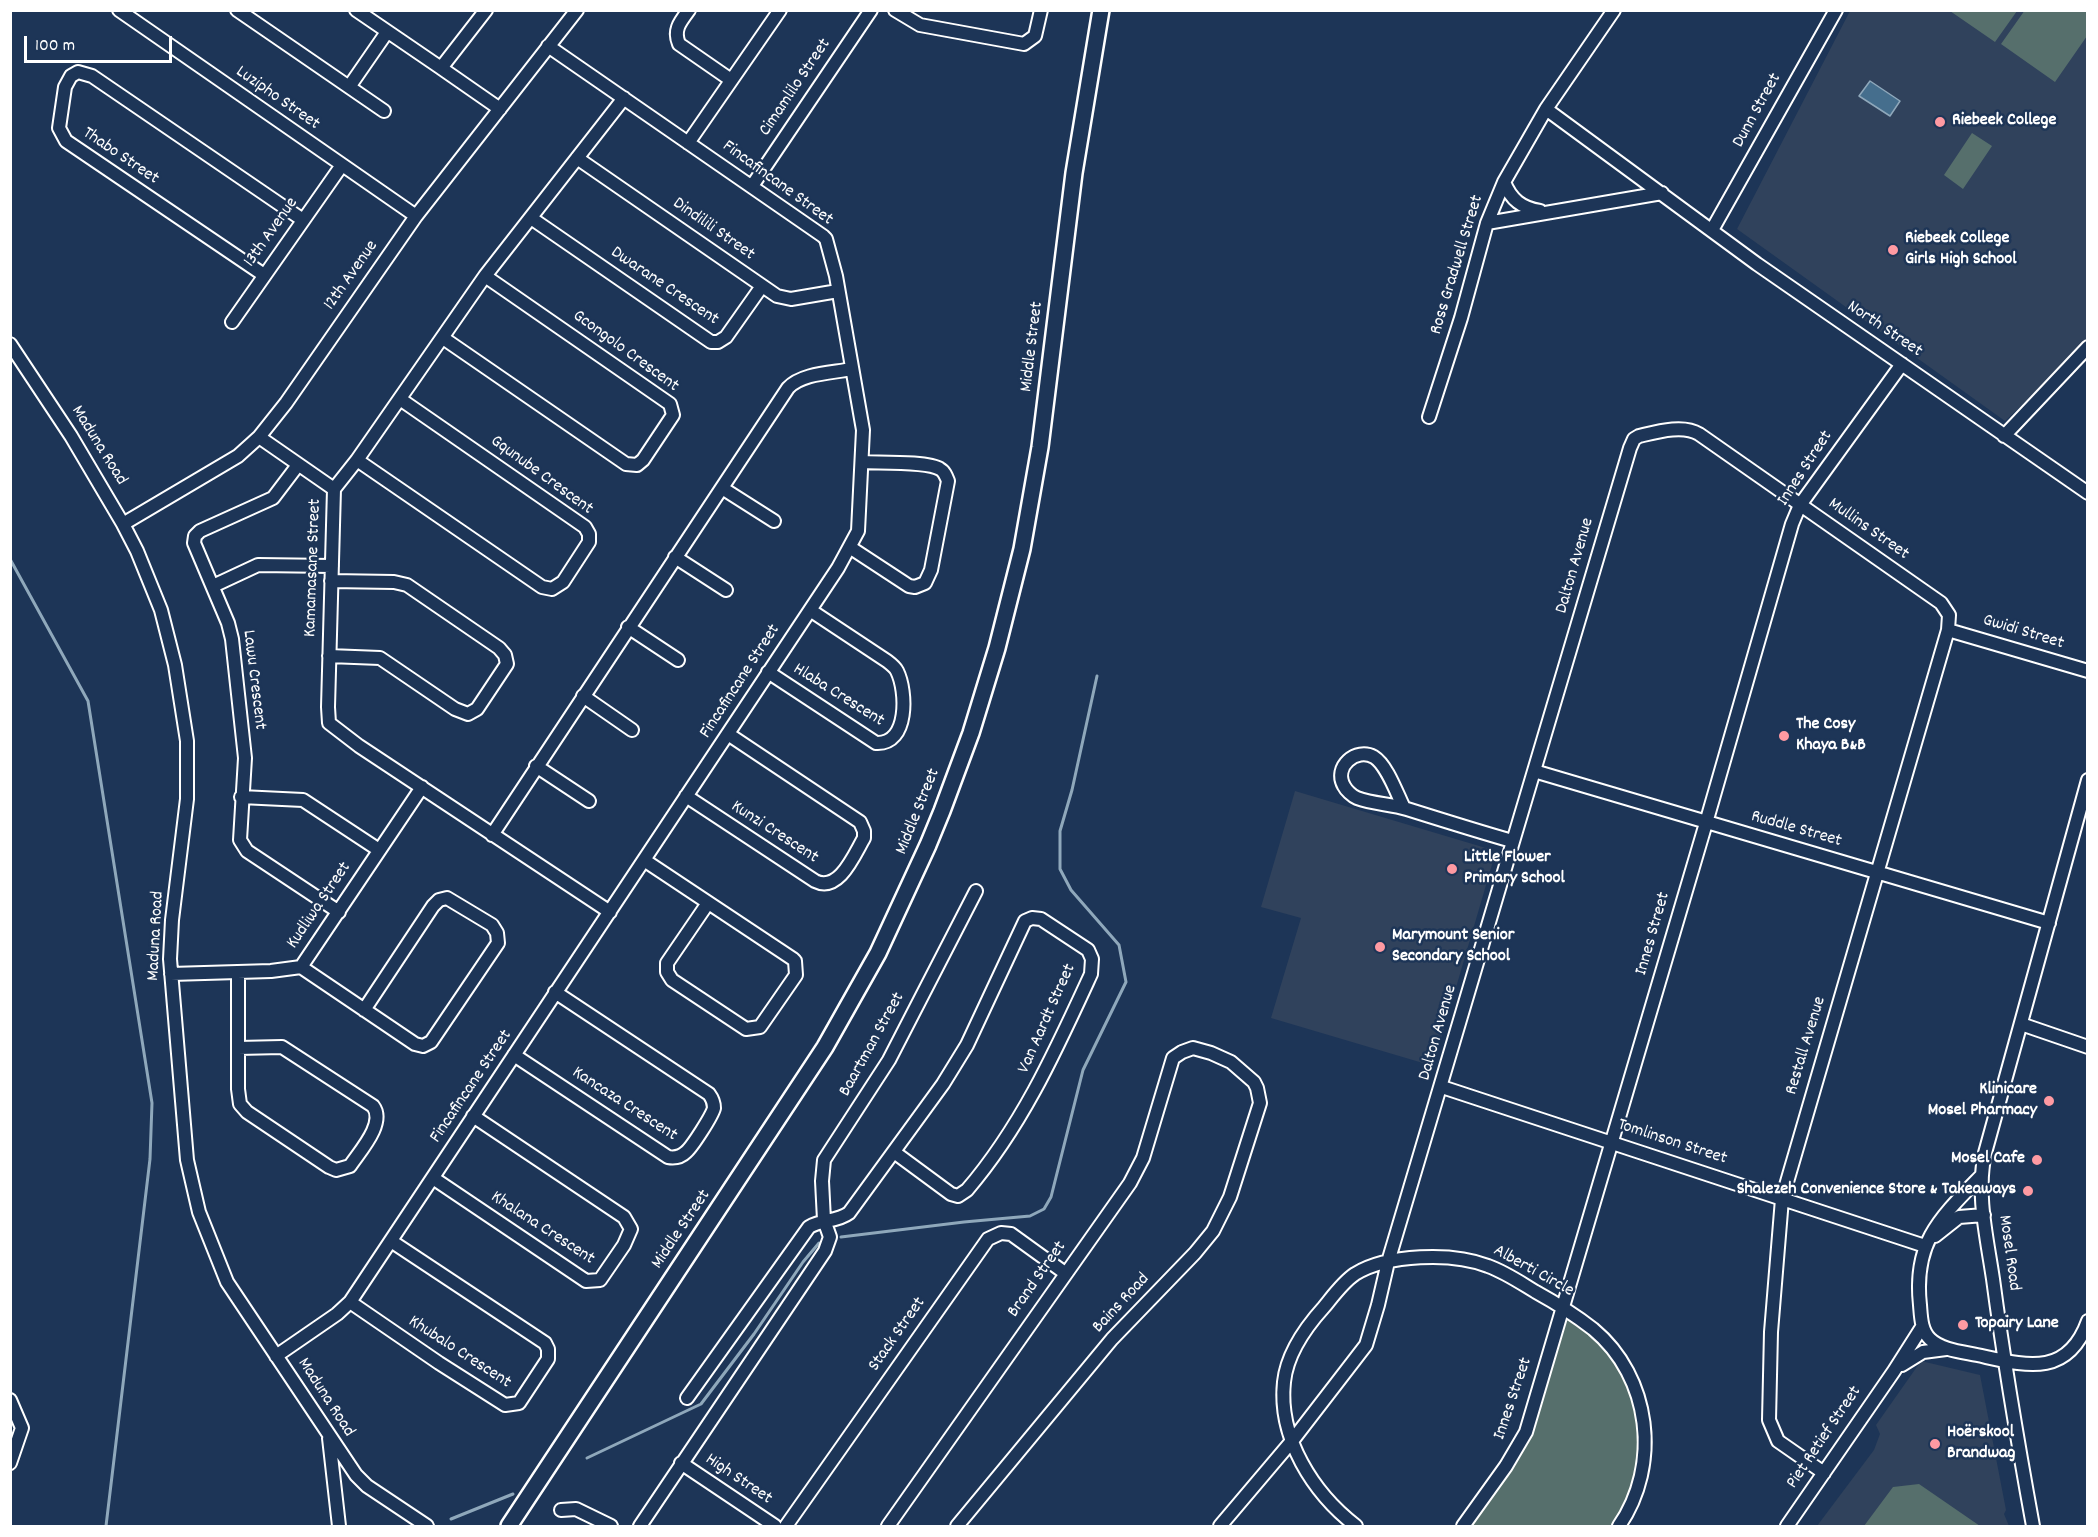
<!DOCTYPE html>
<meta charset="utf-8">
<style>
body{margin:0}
#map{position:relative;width:2098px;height:1537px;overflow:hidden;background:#1d3557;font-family:Dekko,sans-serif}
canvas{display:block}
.frame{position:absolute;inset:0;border:12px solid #fff;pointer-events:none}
.scale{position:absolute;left:24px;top:36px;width:148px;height:27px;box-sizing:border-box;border:3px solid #fff;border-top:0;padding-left:8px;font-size:18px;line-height:21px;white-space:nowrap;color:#fff;-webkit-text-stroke:4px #1d3557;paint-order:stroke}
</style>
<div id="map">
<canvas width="2098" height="1537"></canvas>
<div class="frame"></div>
<div class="scale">100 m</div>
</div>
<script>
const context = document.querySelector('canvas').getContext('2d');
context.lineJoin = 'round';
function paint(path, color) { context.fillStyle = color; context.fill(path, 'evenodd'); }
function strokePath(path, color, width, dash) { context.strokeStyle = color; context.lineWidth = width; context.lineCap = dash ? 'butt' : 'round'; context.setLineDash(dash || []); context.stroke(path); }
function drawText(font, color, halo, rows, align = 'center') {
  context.font = font + ' Dekko,sans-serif'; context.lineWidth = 5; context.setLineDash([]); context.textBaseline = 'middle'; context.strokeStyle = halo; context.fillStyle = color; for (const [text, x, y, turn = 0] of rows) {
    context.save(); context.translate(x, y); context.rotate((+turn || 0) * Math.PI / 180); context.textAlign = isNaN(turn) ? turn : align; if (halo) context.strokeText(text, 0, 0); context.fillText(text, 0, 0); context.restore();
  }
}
paint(new Path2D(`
 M 1850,11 L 2087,11 L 2087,344 L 2005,421 L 1737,229 Z
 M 1295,791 L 1496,851 L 1433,1066 L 1271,1018 L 1301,918 L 1261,907 Z
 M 1921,1361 L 1980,1375 L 2006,1510 L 2004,1514 L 2009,1526 L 1817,1526 L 1874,1450 L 1880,1434 L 1876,1425 Z`), '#30425c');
paint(new Path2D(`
 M 2025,10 L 2087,11 L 2087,36 L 2055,82 L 2001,44 Z
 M 1950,11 L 2017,11 L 1995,42 Z
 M 1972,133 L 1992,146 L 1963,189 L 1944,175 Z
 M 1564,1309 L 1598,1338 L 1630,1378 L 1644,1462 L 1620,1526 L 1465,1526 L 1522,1448 Z
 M 1919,1484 L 1980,1526 L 1864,1526 L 1893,1487 Z`), '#566f6c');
const water = new Path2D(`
 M 1870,81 L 1900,101 L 1890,116 L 1859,96 Z`);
paint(water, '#456e8d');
strokePath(water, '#8fa8bb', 1.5);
strokePath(new Path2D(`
 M 10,559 L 88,701 L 152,1103 L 150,1159 L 106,1526
 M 841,1237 L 964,1222 L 1030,1216 L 1044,1209 L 1051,1197 L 1083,1070 L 1126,982 L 1119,945 L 1071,890 L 1060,869 L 1060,831 L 1072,790 L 1097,676
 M 587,1458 L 701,1404 L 754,1334 L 803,1262 L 819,1243
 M 451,1519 L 513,1494`), '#8fa8bb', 3);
const minor = new Path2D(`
 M 119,10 L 416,216
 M 237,10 L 384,111
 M 356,10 L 441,68 L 486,10
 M 689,10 C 680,22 673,30 679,44 L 731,80
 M 895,10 L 920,25 L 1024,44 L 1035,36 L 1041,10
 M 441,68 L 500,109
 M 349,87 L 387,32
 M 1546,109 L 1757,264 L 2088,493
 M 688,143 L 780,10
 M 577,158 L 777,296 L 791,299 L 838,291
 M 1504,182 C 1511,200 1522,208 1540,211
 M 752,186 L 871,10
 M 531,218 L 711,342 L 718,342 L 726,337 L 762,286
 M 1487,223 L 1662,193
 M 1712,230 L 1836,10
 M 264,275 L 66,141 L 59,128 L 65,87 L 71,76 L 78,72 L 92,76 L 303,220
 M 232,322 L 342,165
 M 443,338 L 626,464 L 637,465 L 643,460 L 673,415 L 670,404 L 485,276
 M 10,344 L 71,436 L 123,524 L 137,551 L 161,610 L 175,665 L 187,741 L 187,799 L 172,920 L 170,959 L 187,1160 L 199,1212 L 227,1282 L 356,1475 L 367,1486 L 427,1526
 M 1429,417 L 1461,318 L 1487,223 L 1504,182 L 1546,109 L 1614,10
 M 2004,436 L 2088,347
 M 259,437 L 334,489
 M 357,460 L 542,587 L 552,589 L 563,582 L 589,542 L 589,534 L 585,527 L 400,399
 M 298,465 L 273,498 L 200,531 L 195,536 L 194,543 L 228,623 L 232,639 L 245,758 L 240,840 L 247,851 L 339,912
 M 722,488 L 774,521
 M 123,524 L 238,456 L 259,437 L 286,403 L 416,216 L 577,10
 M 851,548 L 909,586 L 915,587 L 925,583 L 931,570 L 948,481 C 946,476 944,471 940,469 C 928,461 878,463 862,462
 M 675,557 L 726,590
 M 213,586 L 258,565 L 332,566
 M 628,627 L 678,660
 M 1948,630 L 2088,671
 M 329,656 L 380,658 L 455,709 L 468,714 L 477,709 L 507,664 L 505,655 L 499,648 L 407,585 L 394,582 L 331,581
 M 768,672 L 876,743 C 909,745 907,691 897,671 C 895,667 891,664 887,661 L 810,610
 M 583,696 L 632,730
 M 536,766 L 589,801
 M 1534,771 L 2049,923
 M 686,796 L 815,881 C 839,893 854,855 864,838 L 864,831 L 860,822 L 728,734
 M 241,797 L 303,800 L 379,850
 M 1404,808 C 1397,794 1387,765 1374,757 C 1356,747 1333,767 1344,786 C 1346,790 1352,796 1357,798 C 1373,804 1391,804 1407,809 C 1442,820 1477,831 1512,841
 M 492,835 L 788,388 C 802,373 832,373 852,369
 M 644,860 L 793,959 L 795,961 L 796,975 L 760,1027 L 746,1029 L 672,980 L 667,972 L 667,963 L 708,903
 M 610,912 L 359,746 L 329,723 L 328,707 L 334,489 L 357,460 L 485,276 L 624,98
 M 301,967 L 415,1044 L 423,1046 L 431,1042 L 498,943 L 497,933 L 492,925 L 447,898 L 439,900 L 433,906 L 364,1010
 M 238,972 L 238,1089 L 240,1104 L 247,1112 L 329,1167 L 336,1170 L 350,1166 C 360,1151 386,1123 373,1106 L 282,1047 L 238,1048
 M 171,974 L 271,971 L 301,967 L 422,787
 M 2021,1024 L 2088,1047
 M 514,1055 L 668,1157 C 674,1158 681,1157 686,1152 C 692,1147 712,1116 714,1108 C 714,1103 712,1098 709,1094 L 555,992
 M 1442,1087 L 1925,1246
 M 1981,1176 C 1940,1218 1913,1242 1920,1305 C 1921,1317 1921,1330 1930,1339 C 1941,1350 1963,1352 1977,1355 C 2024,1365 2067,1379 2088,1321
 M 433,1178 L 586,1281 L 600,1280 L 624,1245 L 631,1229 L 624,1217 L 473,1116
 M 1935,1236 L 1959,1217 L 1984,1215
 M 350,1302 L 439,1363 L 505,1405 L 519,1403 L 548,1359 L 548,1349 L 545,1343 L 391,1241
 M 276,1356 L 337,1314 L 350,1302 L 838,568 L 858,531 L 863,430 L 836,276 L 826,239 L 823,236 L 548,46
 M 1902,1365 L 1923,1352 L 1946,1349
 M 687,1398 L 809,1227 C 822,1219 837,1222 849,1213 L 943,1084 L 967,1045 L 1025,921 L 1032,918 L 1041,919 L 1088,950 L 1092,959 L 1091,974 C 1056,1050 1022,1126 967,1190 L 958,1196 L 951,1194 L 894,1152
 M 10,1400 L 22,1428 L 10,1463
 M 329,1438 L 339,1526
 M 681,1463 L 775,1526
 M 561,1510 L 576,1509 L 611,1526
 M 640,1526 L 825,1251 L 830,1237 L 824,1220 L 822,1181 L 824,1160 L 889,1060 L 976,891
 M 786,1526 L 988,1239 L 1001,1233 L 1011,1234 L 1065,1273
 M 888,1526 L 1130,1183 L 1143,1158 L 1173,1058 L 1182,1052 L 1193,1048 L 1211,1053 L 1231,1062 L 1254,1082 L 1257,1088 L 1260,1103 L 1230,1197 L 1213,1231 L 1195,1253 L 1112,1339 L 957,1526
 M 1220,1526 L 1292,1441 L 1366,1345 L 1378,1305 L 1388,1262 L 1630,448 L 1634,439 L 1639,436 C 1656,432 1683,424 1699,434 L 1941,603 L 1949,615 L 1948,630 L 1782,1199 L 1771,1332 L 1769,1420 L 1778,1441 L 1824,1473
 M 1356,1526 C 1313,1493 1278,1438 1284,1382 C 1287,1353 1305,1328 1324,1307 C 1333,1296 1343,1282 1355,1274 C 1387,1254 1453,1252 1488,1266 C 1505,1272 1521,1283 1536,1292 C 1556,1303 1575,1315 1593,1329 C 1651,1377 1661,1465 1619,1526
 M 1463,1526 L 1506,1466 L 1526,1432 L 1706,823 L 1792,524 L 1800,505 L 1902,364
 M 1787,1526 L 1894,1371 L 1922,1327
 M 2033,1526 C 2018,1444 2004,1362 1993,1279 C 1987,1238 1976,1194 1985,1153 L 2088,780`);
const major = new Path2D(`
 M 509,1526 L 825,1047 L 878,953 L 928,845 L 942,811 L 971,733 L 997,648 L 1022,549 L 1040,447 L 1074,173 L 1101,10`);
strokePath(minor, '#fff', 16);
strokePath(major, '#fff', 20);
strokePath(minor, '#1d3557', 12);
strokePath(major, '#1d3557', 15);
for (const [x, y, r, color] of [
 [1940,122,6,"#ff9aa2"],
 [1893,250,6,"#ff9aa2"],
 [1784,736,6,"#ff9aa2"],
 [1452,869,6,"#ff9aa2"],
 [1380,947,6,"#ff9aa2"],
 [2049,1101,6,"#ff9aa2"],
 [2037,1160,6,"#ff9aa2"],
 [2028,1191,6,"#ff9aa2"],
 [1963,1325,6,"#ff9aa2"],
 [1935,1444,6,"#ff9aa2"]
]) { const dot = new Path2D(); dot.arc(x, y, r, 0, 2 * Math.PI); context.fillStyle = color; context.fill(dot); strokePath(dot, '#1d3557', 2); }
drawText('18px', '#fff', '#1d3557', [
 ["Cimamlilo Street",796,88,-56],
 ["Luzipho Street",277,99,35],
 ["Dunn Street",1758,111,-61],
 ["Thabo Street",120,157,34],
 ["Fincafincane Street",777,184,36],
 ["Dindilili Street",713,230,35],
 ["13th Avenue",272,233,-55],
 ["Ross Gradwell Street",1458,265,-73],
 ["12th Avenue",352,276,-55],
 ["Dwarane Crescent",664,287,34],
 ["North Street",1884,330,34],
 ["Middle Street",1033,347,-83],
 ["Gcongolo Crescent",625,352,36],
 ["Maduna Road",98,446,58],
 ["Innes Street",1806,469,-57],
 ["Gqunube Crescent",541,476,36],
 ["Mullins Street",1868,530,35],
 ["Dalton Avenue",1576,566,-74],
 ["Kamamasane Street",314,568,-88],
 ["Gwidi Street",2023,633,17],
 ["Lawu Crescent",253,680,83],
 ["Fincafincane Street",741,682,-57],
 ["Hlaba Crescent",838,696,32],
 ["Middle Street",919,812,-68],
 ["Ruddle Street",1796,830,16],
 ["Kunzi Crescent",774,833,33],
 ["Kudliwa Street",320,906,-56],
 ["Innes Street",1654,934,-74],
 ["Maduna Road",157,936,-87],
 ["Van Aardt Street",1048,1019,-66],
 ["Dalton Avenue",1439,1033,-74],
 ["Baartman Street",873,1045,-61],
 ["Restall Avenue",1807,1046,-73],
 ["Fincafincane Street",472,1087,-56],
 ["Kancaza Crescent",624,1105,33],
 ["Tomlinson Street",1672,1143,18],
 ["Khalana Crescent",542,1229,33],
 ["Middle Street",682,1230,-56],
 ["Mosel Road",2008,1253,82],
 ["Alberti Circle",1533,1272,29],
 ["Brand Street",1038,1280,-55],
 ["Bains Road",1122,1304,-47],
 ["Stack Street",898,1335,-55],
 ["Khubalo Crescent",459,1353,33],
 ["Maduna Road",325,1398,57],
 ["Innes Street",1514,1399,-71],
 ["Piet Retief Street",1825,1438,-56],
 ["High Street",738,1480,34]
]);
drawText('bold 18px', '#fff', '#1d3557', [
 ["Riebeek College",1952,122],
 ["Riebeek College",1905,240],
 ["Girls High School",1905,261],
 ["The Cosy",1796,726],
 ["Khaya B&B",1796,747],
 ["Little Flower",1464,859],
 ["Primary School",1464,880],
 ["Marymount Senior",1392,937],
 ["Secondary School",1392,958],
 ["Klinicare",2037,1091,"right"],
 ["Mosel Pharmacy",2037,1112,"right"],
 ["Mosel Cafe",2025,1160,"right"],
 ["Shalezeh Convenience Store & Takeaways",2016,1191,"right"],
 ["Topairy Lane",1975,1325],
 ["Hoërskool",1947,1434],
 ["Brandwag",1947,1455]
], 'left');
</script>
